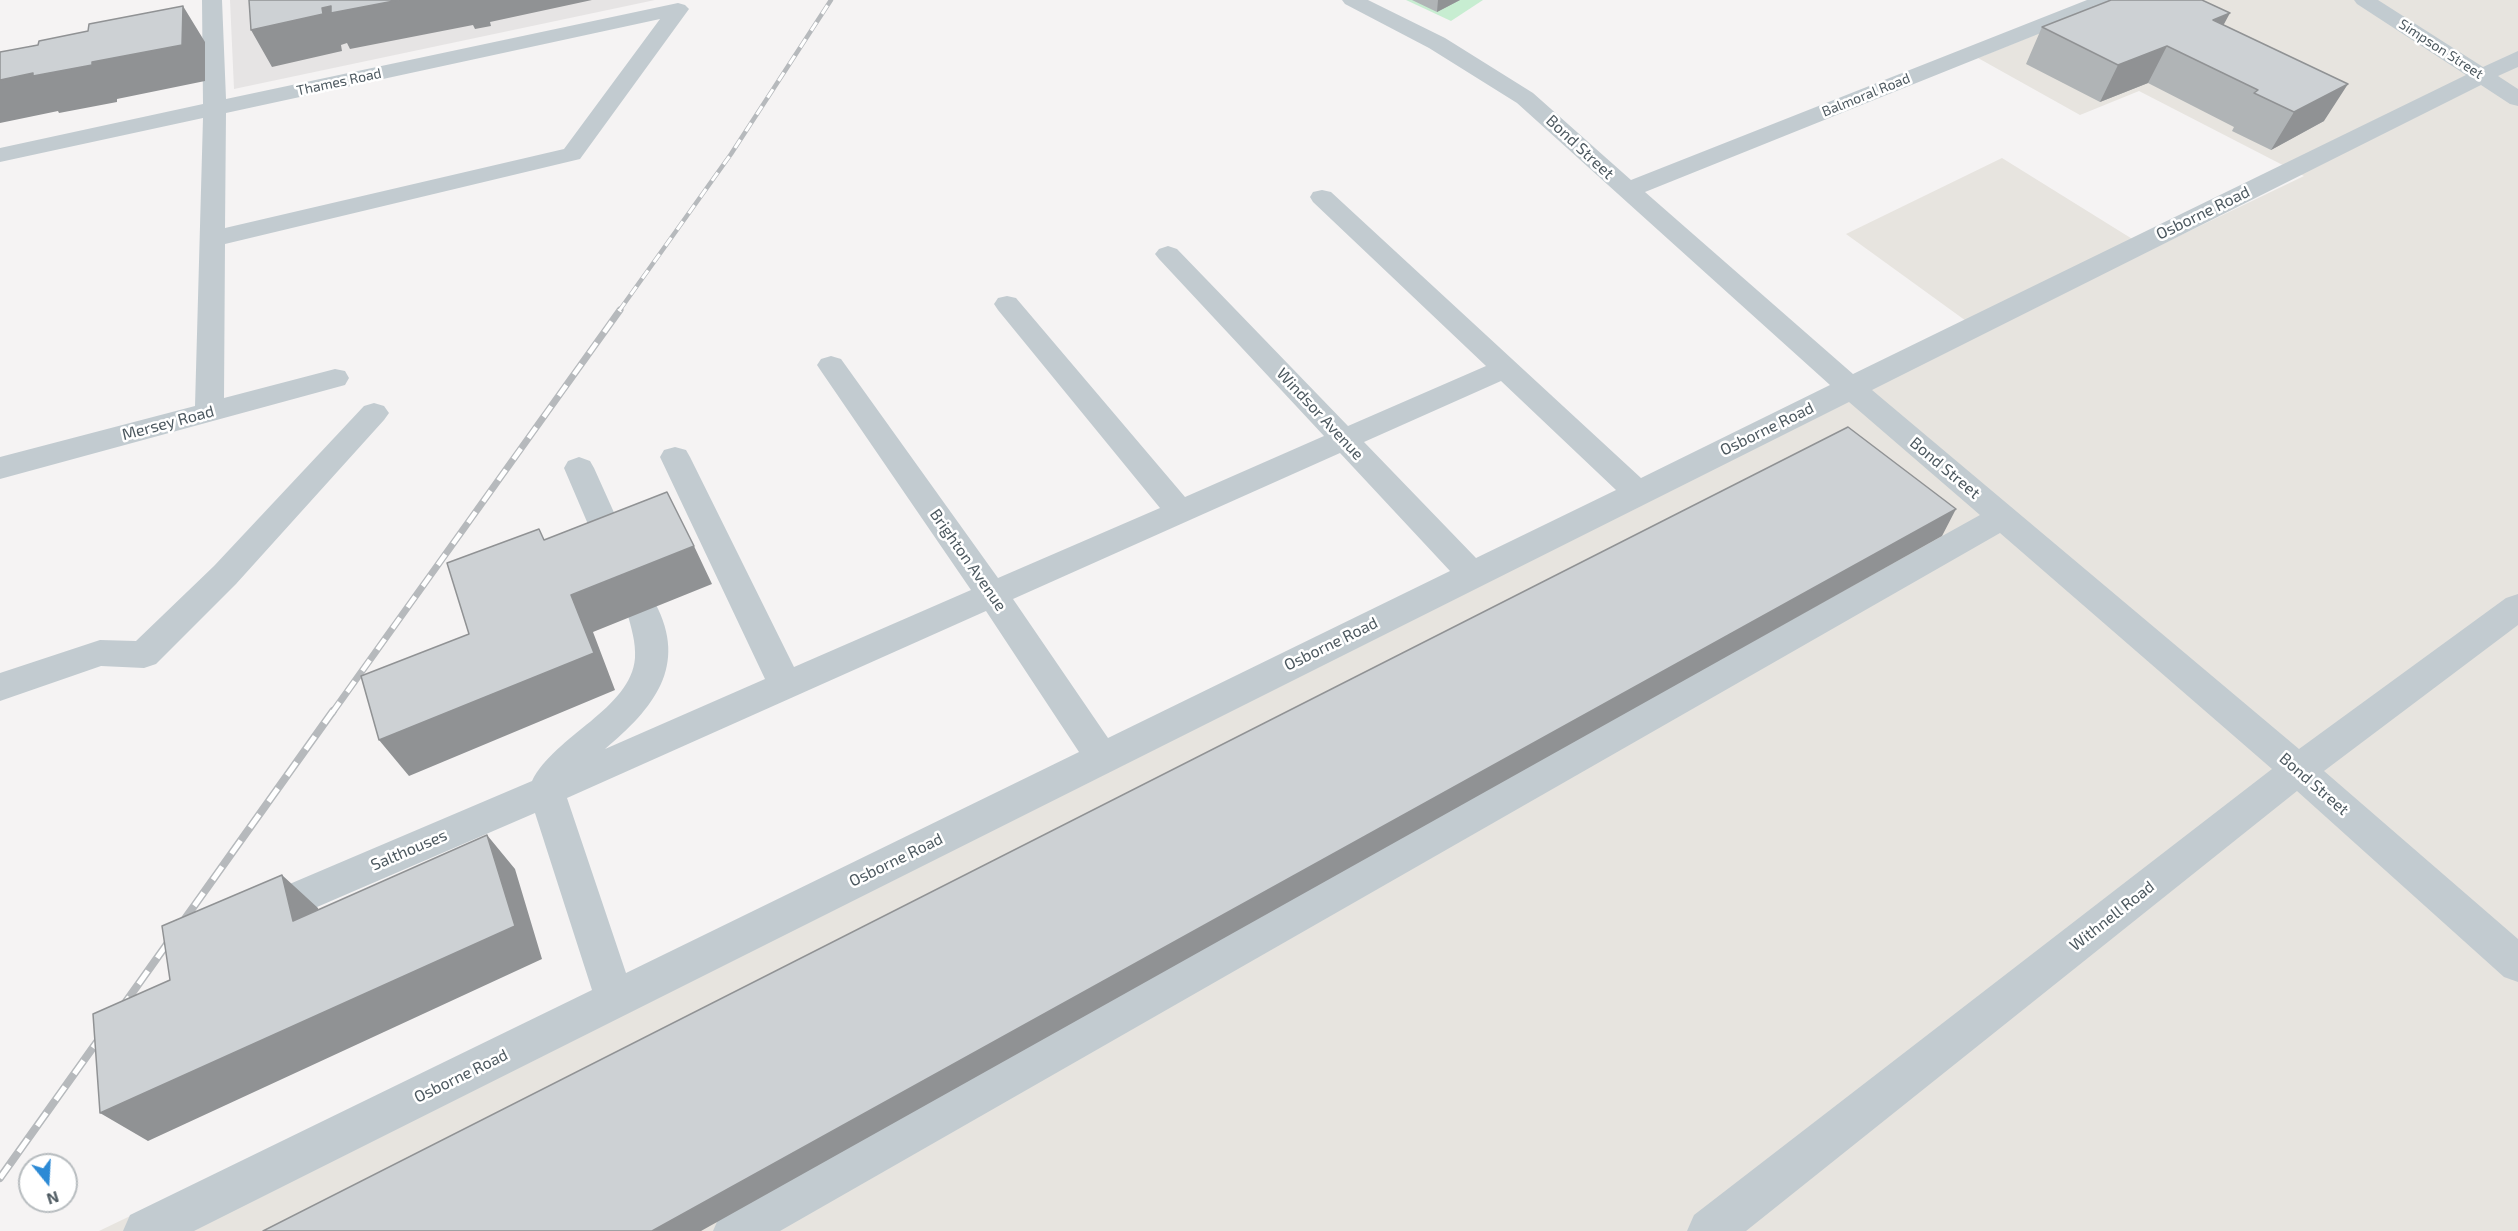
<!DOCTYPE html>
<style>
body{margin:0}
#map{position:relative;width:2518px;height:1231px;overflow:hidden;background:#f5f3f3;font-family:"Exo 2",sans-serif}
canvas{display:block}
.north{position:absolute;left:18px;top:1153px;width:60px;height:60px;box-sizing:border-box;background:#fff;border:2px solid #b7bcbf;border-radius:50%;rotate:162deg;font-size:16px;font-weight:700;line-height:24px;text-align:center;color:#4c585f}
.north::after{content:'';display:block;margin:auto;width:21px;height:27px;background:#2c8ad5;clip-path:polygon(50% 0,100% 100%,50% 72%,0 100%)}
</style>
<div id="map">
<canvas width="2518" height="1231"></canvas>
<div class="north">N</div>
</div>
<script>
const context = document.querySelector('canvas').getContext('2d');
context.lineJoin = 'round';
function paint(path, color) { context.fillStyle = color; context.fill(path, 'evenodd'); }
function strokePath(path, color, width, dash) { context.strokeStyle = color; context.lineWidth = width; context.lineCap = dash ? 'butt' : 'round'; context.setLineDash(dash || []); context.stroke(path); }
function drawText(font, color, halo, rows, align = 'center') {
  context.font = font + ' "Exo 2",sans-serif'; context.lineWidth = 5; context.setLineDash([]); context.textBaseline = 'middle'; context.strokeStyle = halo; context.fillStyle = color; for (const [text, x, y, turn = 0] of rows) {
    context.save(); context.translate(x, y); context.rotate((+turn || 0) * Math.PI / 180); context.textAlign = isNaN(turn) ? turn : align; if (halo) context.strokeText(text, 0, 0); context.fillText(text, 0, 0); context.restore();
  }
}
paint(new Path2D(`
 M 2120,0 L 2518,0 L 2518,1231 L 99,1231 L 1851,388 L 1973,326 L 1846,234 L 2002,158 L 2150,250 L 2304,176 L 2139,91 L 2080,115 L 1978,58 Z`), '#e7e4df');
paint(new Path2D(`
 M 230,0 L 655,0 L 234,89 Z`), '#e6e4e4');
paint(new Path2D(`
 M 1406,0 L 1483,0 L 1451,21 Z`), '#c7edd1');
paint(new Path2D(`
 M 202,0 L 222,0 L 226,99 L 678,3 L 685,5 L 689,9 L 580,159 L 225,244 L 224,398 L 335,369 L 345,371 L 349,378 L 345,385 L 0,479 L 0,457 L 195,406 L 203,118 L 0,162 L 0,148 L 203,104 ZM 660,19 L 564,149 L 225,228 L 226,113 Z
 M 1342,0 L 1368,0 L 1445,38 L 1533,93 L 1631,180 L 2087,0 L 2116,0 L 2113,4 L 1645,192 L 1853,374 L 2466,75 L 2357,4 L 2354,0 L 2378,0 L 2483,67 L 2518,51 L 2518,67 L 2498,76 L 2518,89 L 2518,106 L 2510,104 L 2481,85 L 1872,390 L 2299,749 L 2506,598 L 2518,594 L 2518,625 L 2324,771 L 2518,939 L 2518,982 L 2504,977 L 2297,791 L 1746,1231 L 1687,1231 L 1694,1215 L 2272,769 L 2000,533 L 780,1231 L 713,1231 L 720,1215 L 1980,515 L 1849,402 L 194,1231 L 123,1231 L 130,1215 L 592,990 L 535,813 L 273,926 L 259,921 L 254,909 L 259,897 L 532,781 C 555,735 631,709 635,658 C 636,642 631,627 627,612 L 631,603 L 643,599 L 655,603 C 689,666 653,709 605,749 L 765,679 L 660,457 L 664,450 L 675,447 L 686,450 L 690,457 L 794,667 L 971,590 L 821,371 L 817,365 L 821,359 L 831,356 L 841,359 L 998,578 L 1160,508 L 998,310 L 994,304 L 998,298 L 1007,296 L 1016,298 L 1185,497 L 1324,436 L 1159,259 L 1155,254 L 1159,249 L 1168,246 L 1177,249 L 1348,426 L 1486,366 L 1313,202 L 1310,197 L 1313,192 L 1322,190 L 1331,192 L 1641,478 L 1830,385 L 1517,103 L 1429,48 L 1345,4 ZM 1501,381 L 1616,490 L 1476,558 L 1364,442 ZM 1340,453 L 1450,571 L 1108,738 L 1013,599 ZM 986,611 L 1079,752 L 626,973 L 567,798 Z
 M 374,403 L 384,406 L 389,413 L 384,420 L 236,584 L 156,664 L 144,668 L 101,666 L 0,701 L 0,673 L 100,640 L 136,641 L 214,566 L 364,406 Z
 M 579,457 L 590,461 L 594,468 L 634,557 L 629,565 L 618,569 L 607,565 L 602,557 L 564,468 L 568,461 Z`), '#c2cbd0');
const railFar2 = new Path2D(`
 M 619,311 L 731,154 L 831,0`);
const railFar1 = new Path2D(`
 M 332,713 L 620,310`);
const rail = new Path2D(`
 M 120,1010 L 333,711
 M 0,1178 L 104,1032`);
strokePath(railFar2, '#b6b9bc', 4.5);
strokePath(railFar1, '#b6b9bc', 7);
strokePath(rail, '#b6b9bc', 8);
strokePath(railFar2, '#fff', 3, [10]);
strokePath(railFar1, '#fff', 4.5, [13]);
strokePath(rail, '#fff', 5, [16]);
paint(new Path2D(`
 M 1412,0 L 1460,0 L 1437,12 Z
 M 2224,25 L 2324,121 L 2271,150 L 2232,131 L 2234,127 L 2148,83 L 2100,102 L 2026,64 L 2042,27 Z`), '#b0b4b6');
paint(new Path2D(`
 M 399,0 L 592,0 L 490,22 L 491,26 L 475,29 L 473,25 L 350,49 L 347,43 L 341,45 L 342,51 L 272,67 L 251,30 L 322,8 L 331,6 Z
 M 1438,0 L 1460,0 L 1437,12 Z
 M 183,6 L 205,42 L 205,81 L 117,99 L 117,102 L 59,113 L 58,111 L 0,123 L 0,80 Z
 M 2230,13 L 2210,50 L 2213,20 Z
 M 2167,46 L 2148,83 L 2100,102 L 2118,65 Z
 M 2348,84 L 2324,121 L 2271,150 L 2294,112 Z
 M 1956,509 L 1942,536 L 701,1231 L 652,1231 Z
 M 694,546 L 712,584 L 593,632 L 615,690 L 409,776 L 379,740 L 571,595 Z
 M 487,835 L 515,869 L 542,959 L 148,1141 L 100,1113 Z
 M 282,875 L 318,908 L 329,954 L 293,921 Z`), '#909294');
const building = new Path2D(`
 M 249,0 L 399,0 L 331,13 L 331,6 L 322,8 L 323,14 L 251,30 Z
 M 2111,0 L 2202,0 L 2230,13 L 2213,20 L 2348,84 L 2294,112 L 2254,93 L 2258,90 L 2167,46 L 2118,65 L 2042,27 Z
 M 183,6 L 182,45 L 92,62 L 92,65 L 33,76 L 33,73 L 0,80 L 0,52 L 38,45 L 39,41 L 88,31 L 89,24 Z
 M 1848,427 L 1956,509 L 652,1231 L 263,1231 Z
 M 667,492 L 694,546 L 571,595 L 594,653 L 379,740 L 361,676 L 469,634 L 447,563 L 539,529 L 544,540 Z
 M 487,835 L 515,926 L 100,1113 L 93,1014 L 170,980 L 162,926 L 282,875 L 293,921 Z`);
paint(building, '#cdd1d4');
strokePath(building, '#909294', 1.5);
drawText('14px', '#4c585f', '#fff', [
 ["Simpson Street",2441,49,33],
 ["Thames Road",339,82,-12],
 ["Balmoral Road",1866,95,-22]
]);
drawText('16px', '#4c585f', '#fff', [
 ["Bond Street",1580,147,43],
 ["Osborne Road",2203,213,-26],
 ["Windsor Avenue",1320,414,47],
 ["Mersey Road",168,423,-15],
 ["Osborne Road",1767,429,-26],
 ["Bond Street",1945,468,40],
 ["Brighton Avenue",968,560,55],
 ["Osborne Road",1331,644,-26],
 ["Bond Street",2314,784,41],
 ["Salthouses",409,850,-23],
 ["Osborne Road",896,860,-26],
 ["Withnell Road",2112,916,-38],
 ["Osborne Road",461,1076,-26]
]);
</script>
